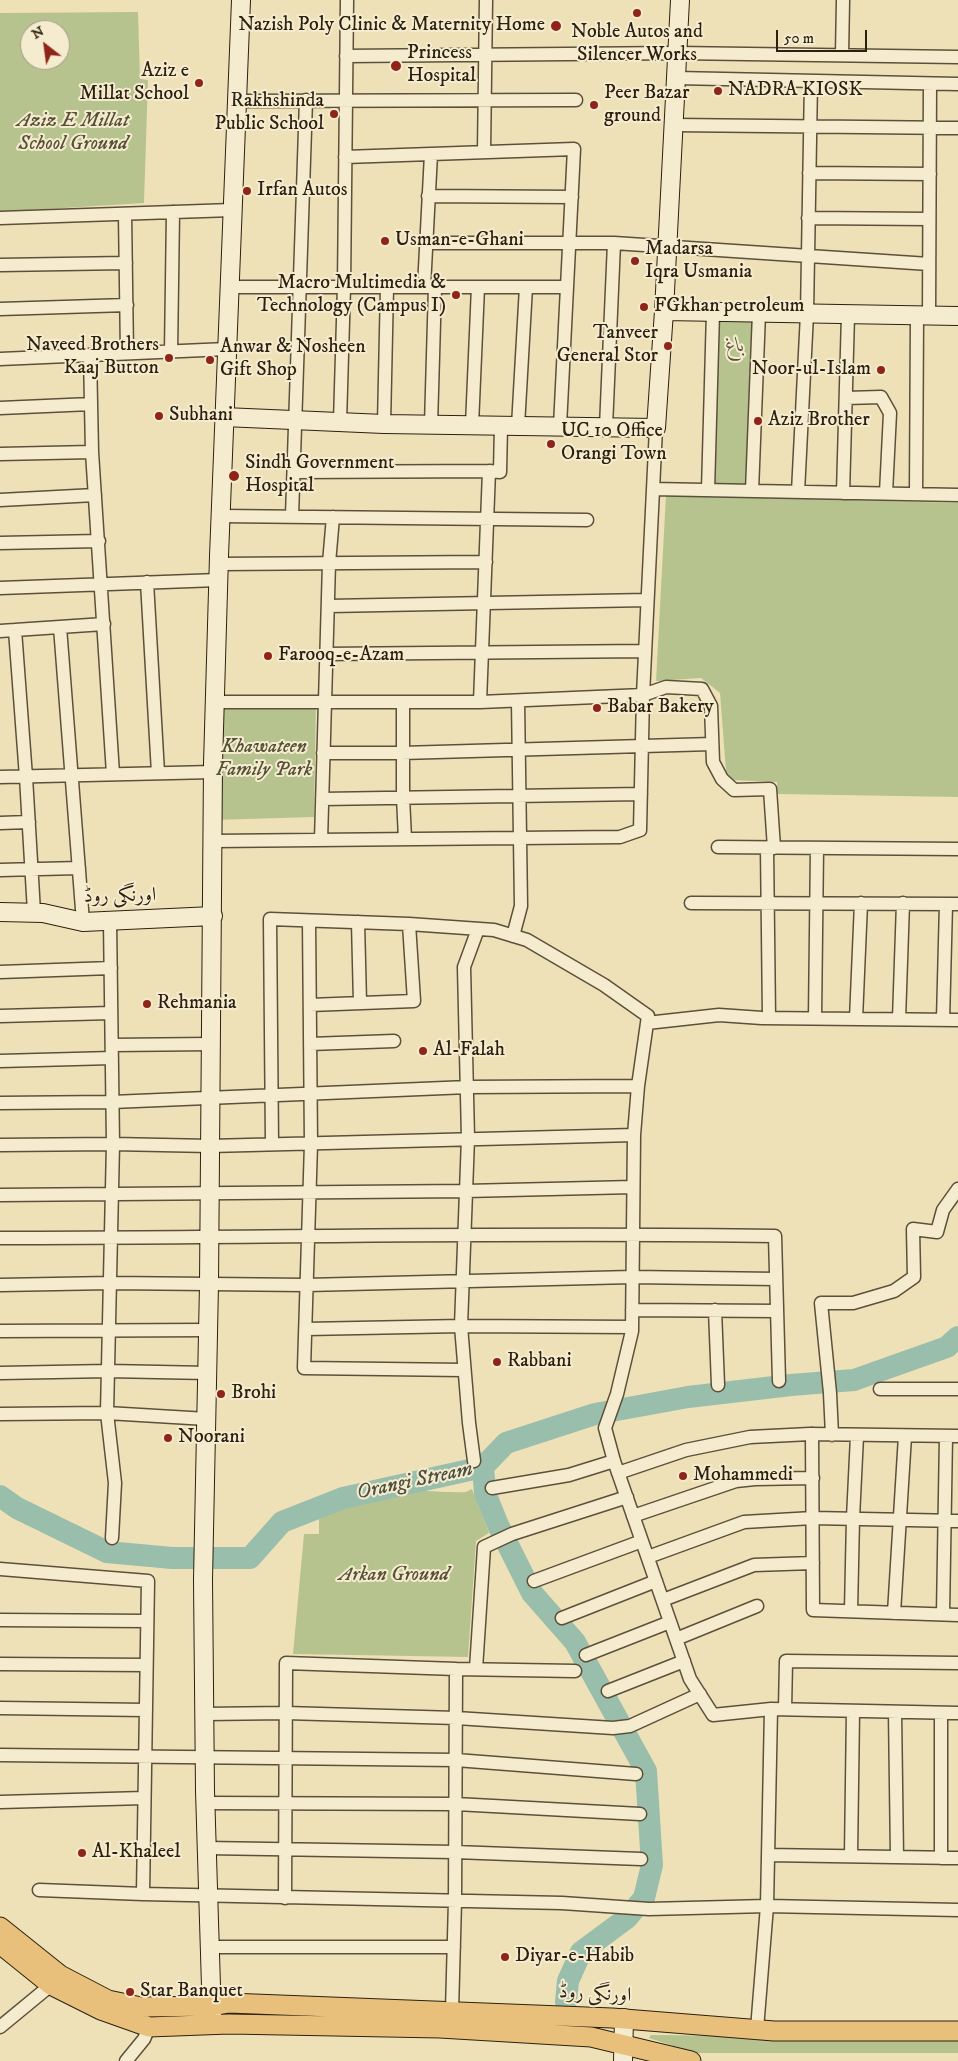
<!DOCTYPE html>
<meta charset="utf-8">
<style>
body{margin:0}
#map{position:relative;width:958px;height:2061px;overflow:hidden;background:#efe1b7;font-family:"IM FELL DW Pica",serif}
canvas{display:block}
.north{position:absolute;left:20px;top:20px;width:50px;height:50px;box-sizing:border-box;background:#f5ecd0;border:1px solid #a59a83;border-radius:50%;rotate:330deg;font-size:14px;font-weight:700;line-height:20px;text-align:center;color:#2c2010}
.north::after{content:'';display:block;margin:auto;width:18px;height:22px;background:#8f2418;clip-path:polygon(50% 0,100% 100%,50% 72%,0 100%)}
.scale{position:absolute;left:776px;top:30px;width:91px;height:22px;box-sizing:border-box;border:2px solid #2c2010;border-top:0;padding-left:6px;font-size:15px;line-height:18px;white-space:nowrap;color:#2c2010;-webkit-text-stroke:4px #f5ecd0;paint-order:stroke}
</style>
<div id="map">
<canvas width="958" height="2061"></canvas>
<div class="north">N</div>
<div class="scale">50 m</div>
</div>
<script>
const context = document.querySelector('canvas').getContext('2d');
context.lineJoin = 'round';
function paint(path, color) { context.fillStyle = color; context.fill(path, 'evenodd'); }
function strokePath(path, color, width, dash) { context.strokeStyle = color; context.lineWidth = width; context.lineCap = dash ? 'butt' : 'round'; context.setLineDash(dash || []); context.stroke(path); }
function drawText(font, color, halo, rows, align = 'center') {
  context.font = font + ' "IM FELL DW Pica",Amiri,serif'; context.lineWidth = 4; context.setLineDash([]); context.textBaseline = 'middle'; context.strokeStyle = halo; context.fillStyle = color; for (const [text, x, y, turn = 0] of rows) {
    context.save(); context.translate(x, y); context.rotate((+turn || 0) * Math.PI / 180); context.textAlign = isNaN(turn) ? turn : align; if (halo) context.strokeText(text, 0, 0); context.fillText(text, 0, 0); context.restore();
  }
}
paint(new Path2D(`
 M 138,12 L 140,79 L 148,80 L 144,203 L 0,212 L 0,13 ZM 30,30 L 60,30 L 60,60 L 30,60 Z
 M 713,312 L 759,313 L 752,491 L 708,490 Z
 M 666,495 L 958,503 L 958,797 L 777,794 L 777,782 L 732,780 L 726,771 L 720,693 L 701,678 L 656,681 Z
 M 215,702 L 316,702 L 314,817 L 213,820 Z
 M 472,1489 L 489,1533 L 476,1541 L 468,1657 L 293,1654 L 304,1534 L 319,1534 L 319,1518 C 349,1501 389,1493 424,1491 C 438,1491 452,1493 466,1492 Z
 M 651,2035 L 958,2038 L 958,2053 L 695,2053 L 649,2038 Z`), '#b7c38f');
strokePath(new Path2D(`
 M 483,1467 L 485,1493 L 498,1525 L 532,1593 L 575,1642 L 646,1771 L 652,1865 L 644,1898 L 627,1918 L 581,1952 L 568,1981 L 566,2002
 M 0,1496 L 17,1508 L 107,1552 L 172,1558 L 250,1558 L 282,1522 L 343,1498 L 483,1467 L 506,1443 L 595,1414 L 688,1397 L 791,1385 L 854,1380 L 947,1347 L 958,1337`), '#9abeac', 22);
const street = new Path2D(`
 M 842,55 L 843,0
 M 346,56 L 677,53 L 958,57
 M 676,78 L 958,84
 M 237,101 L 576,100
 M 674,125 L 958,128
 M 484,152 L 486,0
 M 345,157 L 574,149 L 567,287
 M 809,173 L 930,174
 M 428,196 L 572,197
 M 125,214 L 127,353
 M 0,218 L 232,210
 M 808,218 L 929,219
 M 426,243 L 614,243 L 929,264
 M 0,265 L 126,263
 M 229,287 L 567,287 L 560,426
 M 424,287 L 431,154
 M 0,309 L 127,305
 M 929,316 L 930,84
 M 171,352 L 173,212
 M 90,355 L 92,452 L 113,774
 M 0,359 L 227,349
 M 846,398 L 881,397 L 890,413 L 886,493
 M 0,408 L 91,404
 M 340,422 L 344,287 L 347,0
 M 384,424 L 387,287
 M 431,425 L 435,287
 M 472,425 L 478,287
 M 518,426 L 526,287
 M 606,427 L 614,243
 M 0,454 L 92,452
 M 294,472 L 489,471
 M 653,489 L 958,495
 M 708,490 L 713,312
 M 752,491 L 759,313
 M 798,492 L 807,314 L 811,81
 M 843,493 L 848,315
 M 916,494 L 917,316
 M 0,500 L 95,495
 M 221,516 L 587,520
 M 292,516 L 306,100
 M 0,543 L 99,541
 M 219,564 L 486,562
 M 147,582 L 158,773
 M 0,588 L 218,580
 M 329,606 L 647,600
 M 60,627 L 83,922
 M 15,630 L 26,777 L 34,912
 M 0,631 L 104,624
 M 326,654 L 645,651
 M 215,702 L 480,702 L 643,695 L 666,687 L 702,689 L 711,706 L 713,762 L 722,779 L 734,790 L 770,789 L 774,848
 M 403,702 L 403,797 L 405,839
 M 480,702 L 489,471 L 500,472 L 501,426
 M 323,753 L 402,753 L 712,744
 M 0,777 L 213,772
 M 322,799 L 641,794
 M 0,823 L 29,822
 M 321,840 L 329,563 L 333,517
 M 213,841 L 620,837 L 640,830 L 643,695 L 656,428
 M 718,847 L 958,849
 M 767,848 L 769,1018
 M 0,870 L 79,868
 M 691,903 L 958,904
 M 110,921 L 113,1144 L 107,1413 L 115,1483 L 112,1538
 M 309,921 L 311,1144 L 304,1368 L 464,1370
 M 358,922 L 360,1003
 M 513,936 L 521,906 L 518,701
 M 0,972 L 111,968
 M 310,1005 L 414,1001 L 409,924
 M 0,1016 L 111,1013
 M 815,1018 L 817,848
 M 856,1019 L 861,903
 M 899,1019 L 903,903
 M 943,1020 L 946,904
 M 647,1023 L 719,1015 L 762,1018 L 958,1020
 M 310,1044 L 394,1041
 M 112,1045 L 211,1044
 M 0,1061 L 112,1058
 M 0,1103 L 112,1102 L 468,1087 L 638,1086
 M 272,1144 L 270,919 L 409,924 L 494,930 L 527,940 L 604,985 L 648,1016 L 638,1086 L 634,1135 L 632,1331 L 617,1394 L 605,1428 L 614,1461 L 690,1679 L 713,1715 L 771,1709 L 958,1713
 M 0,1145 L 113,1144 L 210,1146 L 634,1135
 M 0,1195 L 466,1191 L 633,1187
 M 0,1238 C 258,1238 516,1232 775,1236 L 779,1381
 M 0,1285 L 110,1283 L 307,1285 L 632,1277 L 776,1279
 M 632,1310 L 777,1311
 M 715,1310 L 718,1385
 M 306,1329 L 461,1326 L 632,1327
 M 0,1331 L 208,1330
 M 0,1373 L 108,1371 L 208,1373
 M 880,1389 L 958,1389
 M 0,1414 L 107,1413 L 207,1419
 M 812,1434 L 813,1610 L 958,1615
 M 832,1435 L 830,1393 L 821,1303 L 853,1303 L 894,1291 L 914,1277 L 913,1229 L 937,1232 L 943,1210 L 958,1189
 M 474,1461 L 469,1423 L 461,1326 L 468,1138 L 464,967 L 478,929
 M 618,1473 L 686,1450 L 750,1437 L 810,1434 L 958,1436
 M 492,1488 L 569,1475 L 614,1461
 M 633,1516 L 736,1481 L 755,1479 L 813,1478
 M 648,1557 L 744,1522 L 813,1518 L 958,1521
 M 0,1569 L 148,1581 L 143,1894 L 562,1903 L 649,1909 L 767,1906 L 958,1910
 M 534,1581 L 642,1541
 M 663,1600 L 754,1565 L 813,1563
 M 851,1611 L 853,1518 L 857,1436
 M 894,1613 L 905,1436
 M 943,1614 L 946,1436
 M 562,1618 L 656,1581
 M 0,1620 L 147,1621
 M 676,1639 L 757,1606
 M 586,1655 L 670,1622
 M 0,1664 L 146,1665
 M 456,1669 L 575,1671
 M 476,1669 L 484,1547 L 512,1534 L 627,1497
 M 608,1691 L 684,1661
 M 0,1708 L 146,1710
 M 785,1709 L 786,1661 L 958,1663
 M 895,1712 L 897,1857
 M 204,1714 L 286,1713 L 456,1718 L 613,1728 L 630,1726 L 700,1694
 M 0,1755 L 456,1760 L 636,1774
 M 0,1802 L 144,1798
 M 205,1803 L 456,1804 L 640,1814
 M 206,1848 L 455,1852 L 641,1859
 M 768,1855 L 958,1858
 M 851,1856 L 853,1711
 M 941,1858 L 941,1713
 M 39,1890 L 143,1894
 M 285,1898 L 286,1663 L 456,1669 L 455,1901 L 452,2011
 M 209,1947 L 454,1947
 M 0,2027 L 51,1985
 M 757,2029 L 767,1906 L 771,1709
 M 126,2061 L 144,2039 L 149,2027`);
const secondary = new Path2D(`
 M 664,311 L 958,316
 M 224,417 L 384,424 L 656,428 L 664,311 L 680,0
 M 0,912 L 43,913 L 83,922 L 213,916
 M 212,2019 L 205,1791 L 203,1580 L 209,1284 L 213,764 L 219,556 L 241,0
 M 623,2061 L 624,2018`);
const primary = new Path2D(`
 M 0,1927 L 60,1975 L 108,2000 L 141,2007 L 212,2006 L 229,2003 L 612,2018 L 774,2031 L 958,2031
 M 0,1944 L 51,1985 L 101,2010 L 149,2027 L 229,2024 L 440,2028 L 591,2037 L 691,2061`);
strokePath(street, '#5d503a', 15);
strokePath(secondary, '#2c2010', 20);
strokePath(primary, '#2c2010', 21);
strokePath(street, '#f5ecd0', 12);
strokePath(secondary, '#f5ecd0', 18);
strokePath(primary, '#e8c07c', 19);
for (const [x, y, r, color] of [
 [637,13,5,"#8f2418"],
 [556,26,6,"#8f2418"],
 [396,66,6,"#8f2418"],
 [199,83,5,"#8f2418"],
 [718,91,5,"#8f2418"],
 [594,105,5,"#8f2418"],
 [334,114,5,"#8f2418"],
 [247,191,5,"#8f2418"],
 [385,241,5,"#8f2418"],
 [635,261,5,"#8f2418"],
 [456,295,5,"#8f2418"],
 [644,307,5,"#8f2418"],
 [668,346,5,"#8f2418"],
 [169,358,5,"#8f2418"],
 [210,360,5,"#8f2418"],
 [881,370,5,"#8f2418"],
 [159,416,5,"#8f2418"],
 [758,421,5,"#8f2418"],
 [551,444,5,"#8f2418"],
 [234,476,6,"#8f2418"],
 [268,656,5,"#8f2418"],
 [597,708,5,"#8f2418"],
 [147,1004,5,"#8f2418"],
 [423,1051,5,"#8f2418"],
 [497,1362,5,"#8f2418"],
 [221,1394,5,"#8f2418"],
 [168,1438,5,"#8f2418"],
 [683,1476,5,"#8f2418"],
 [82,1853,5,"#8f2418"],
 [505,1957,5,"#8f2418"],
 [130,1992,5,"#8f2418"]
]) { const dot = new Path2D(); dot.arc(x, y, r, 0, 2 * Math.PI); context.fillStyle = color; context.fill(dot); strokePath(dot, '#f5ecd0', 2); }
drawText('20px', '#2c2010', '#f5ecd0', [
 ["Nazish Poly Clinic & Maternity Home",545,26,"right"],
 ["Noble Autos and",637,33,"center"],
 ["Silencer Works",637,56,"center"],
 ["Princess",407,54],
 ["Hospital",407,77],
 ["Aziz e",189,72,"right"],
 ["Millat School",189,95,"right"],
 ["NADRA KIOSK",728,91],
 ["Peer Bazar",604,94],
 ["ground",604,117],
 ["Rakhshinda",324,102,"right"],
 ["Public School",324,125,"right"],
 ["Irfan Autos",257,191],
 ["Usman-e-Ghani",395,241],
 ["Madarsa",645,250],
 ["Iqra Usmania",645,273],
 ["Macro Multimedia &",446,284,"right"],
 ["Technology (Campus I)",446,307,"right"],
 ["FGkhan petroleum",654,307],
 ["Tanveer",658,334,"right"],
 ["General Stor",658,357,"right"],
 ["Naveed Brothers",159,346,"right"],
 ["Kaaj Button",159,369,"right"],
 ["Anwar & Nosheen",220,348],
 ["Gift Shop",220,371],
 ["Noor-ul-Islam",871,370,"right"],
 ["Subhani",169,416],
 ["Aziz Brother",768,421],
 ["UC 10 Office",561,432],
 ["Orangi Town",561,455],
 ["Sindh Government",245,464],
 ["Hospital",245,487],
 ["Farooq-e-Azam",278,656],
 ["Babar Bakery",607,708],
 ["Rehmania",157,1004],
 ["Al-Falah",433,1051],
 ["Rabbani",507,1362],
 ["Brohi",231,1394],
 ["Noorani",178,1438],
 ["Mohammedi",693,1476],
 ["Al-Khaleel",92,1853],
 ["Diyar-e-Habib",515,1957],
 ["Star Banquet",140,1992]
], 'left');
drawText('italic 20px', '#565136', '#f5ecd0', [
 ["Aziz E Millat",73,122],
 ["School Ground",73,145],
 ["باغ",735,347],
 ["Khawateen",264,748],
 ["Family Park",264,771],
 ["Arkan Ground",394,1576]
]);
drawText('20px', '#2c2010', '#f5ecd0', [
 ["اورنگی روڈ",120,897,-1],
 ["اورنگی روڈ",595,1995,3]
]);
drawText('italic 21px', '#4d4f3f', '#f5ecd0', [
 ["Orangi Stream",415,1482,-12]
]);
</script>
